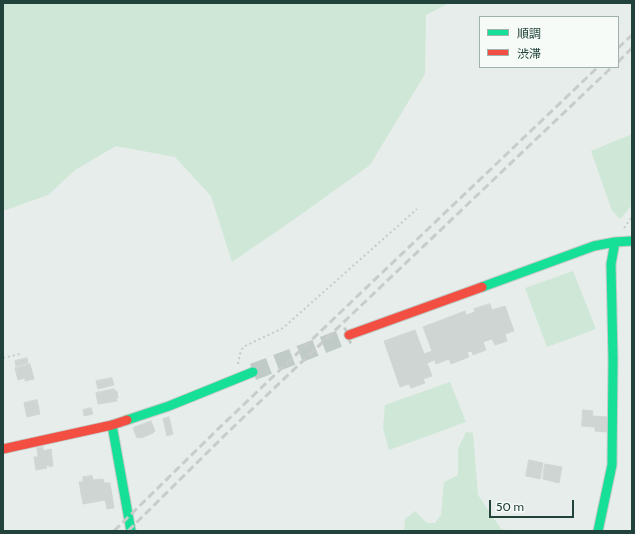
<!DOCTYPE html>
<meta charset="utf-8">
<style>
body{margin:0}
#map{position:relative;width:635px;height:534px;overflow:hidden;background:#e7edea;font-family:Cabin,"Noto Sans JP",sans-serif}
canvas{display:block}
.frame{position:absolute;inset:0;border:4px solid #22433b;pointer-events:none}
.legend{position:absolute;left:479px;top:16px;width:140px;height:52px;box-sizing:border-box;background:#f6fbf8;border:1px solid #a1b1ac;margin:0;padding:5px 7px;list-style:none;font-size:12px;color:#22433b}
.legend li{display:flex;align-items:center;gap:8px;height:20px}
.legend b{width:20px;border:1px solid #a1b1ac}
.scale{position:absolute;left:489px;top:500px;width:85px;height:18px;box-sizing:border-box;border:2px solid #22433b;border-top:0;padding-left:5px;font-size:12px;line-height:14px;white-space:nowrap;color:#22433b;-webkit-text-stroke:3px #f6fbf8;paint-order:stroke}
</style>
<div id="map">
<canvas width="635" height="534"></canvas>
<div class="frame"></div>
<ul class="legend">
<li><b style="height:5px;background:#16e098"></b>順調</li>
<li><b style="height:5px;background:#f24e42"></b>渋滞</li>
</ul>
<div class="scale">50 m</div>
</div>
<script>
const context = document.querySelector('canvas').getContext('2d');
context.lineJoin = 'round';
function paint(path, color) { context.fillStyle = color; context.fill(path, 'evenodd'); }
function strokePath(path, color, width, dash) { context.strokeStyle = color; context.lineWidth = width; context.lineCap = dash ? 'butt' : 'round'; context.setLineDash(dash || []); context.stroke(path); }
paint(new Path2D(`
 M 3,3 L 449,3 L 426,15 L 425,74 L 370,165 L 296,218 L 232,262 L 211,196 L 175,157 L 116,146 L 75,170 L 48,195 L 3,211 Z
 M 632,134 L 632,205 L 620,219 L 612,211 L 591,151 Z
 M 573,271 L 596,329 L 547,347 L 525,288 Z
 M 450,382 L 466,422 L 389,450 L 383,428 L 385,405 Z
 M 466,432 L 473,433 L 478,495 L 501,529 L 511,531 L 401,531 L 404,531 L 405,519 L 415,511 L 427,523 L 435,523 L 441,515 L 444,482 L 458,475 L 458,449 Z`), '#cfe7d7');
const building = new Path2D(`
 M 490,304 L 492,310 L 505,306 L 514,331 L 505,334 L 507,341 L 495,345 L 492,339 L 483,342 L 486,350 L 473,355 L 472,351 L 467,352 L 469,357 L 451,364 L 449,359 L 436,364 L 435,360 L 427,363 L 432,376 L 423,379 L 425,383 L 411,388 L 409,384 L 400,387 L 384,341 L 415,330 L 424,354 L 432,351 L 423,327 L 465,311 L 466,315 L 475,312 L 474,309 Z
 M 27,358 L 28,363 L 16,366 L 15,361 Z
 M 30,364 L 34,379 L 25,381 L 25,378 L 18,380 L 15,368 Z
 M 112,378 L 114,385 L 98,389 L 96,381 Z
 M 114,389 L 115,391 L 117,391 L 118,398 L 116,398 L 117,401 L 98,404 L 96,393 Z
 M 37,400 L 40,414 L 27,417 L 24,403 Z
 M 91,408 L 93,414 L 84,416 L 83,410 Z
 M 583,410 L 593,411 L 592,416 L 608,417 L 607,432 L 595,431 L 595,427 L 582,426 Z
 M 169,417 L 173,434 L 167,436 L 163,419 Z
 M 151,421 L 155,431 L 153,433 L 141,438 L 140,437 L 137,438 L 133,428 Z
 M 43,447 L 43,451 L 51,449 L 53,466 L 49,467 L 49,465 L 46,465 L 47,468 L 36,470 L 34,457 L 38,457 L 37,448 Z
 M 529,460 L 543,463 L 540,479 L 526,476 Z
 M 545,464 L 562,467 L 559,483 L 543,479 Z
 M 92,476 L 93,480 L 103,479 L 104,483 L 110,483 L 114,508 L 107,509 L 105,500 L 83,504 L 79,482 L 83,482 L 83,477 Z`);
paint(building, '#cfd5d3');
strokePath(building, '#cfd6d3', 1);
strokePath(new Path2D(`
 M 253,372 L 349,335`), '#c0cbc7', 17, [17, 8]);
const fast = new Path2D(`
 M 482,287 L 594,246 L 615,242 L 632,241
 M 127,420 L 169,406 L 253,372
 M 112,425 L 131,531
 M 598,531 L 612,465 L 613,359 L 611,264 L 615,242`);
const jam = new Path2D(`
 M 349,335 L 482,287
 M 3,449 L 112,425 L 127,420`);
strokePath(fast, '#c2cbc7', 11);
strokePath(jam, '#c2cbc7', 11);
strokePath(new Path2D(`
 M 624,228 L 632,217
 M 3,358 L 20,354
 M 238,364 L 240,354 L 243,347 L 283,328 L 417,209`), '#c2ccca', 2, [2, 3]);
strokePath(fast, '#16e098', 9);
strokePath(jam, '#f24e42', 9);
strokePath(new Path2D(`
 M 618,48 L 632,35
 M 618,62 L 632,48
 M 114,531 L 218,429 L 598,67
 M 128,531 L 226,434 L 612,67`), '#c8cdcb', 3, [8, 4]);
</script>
